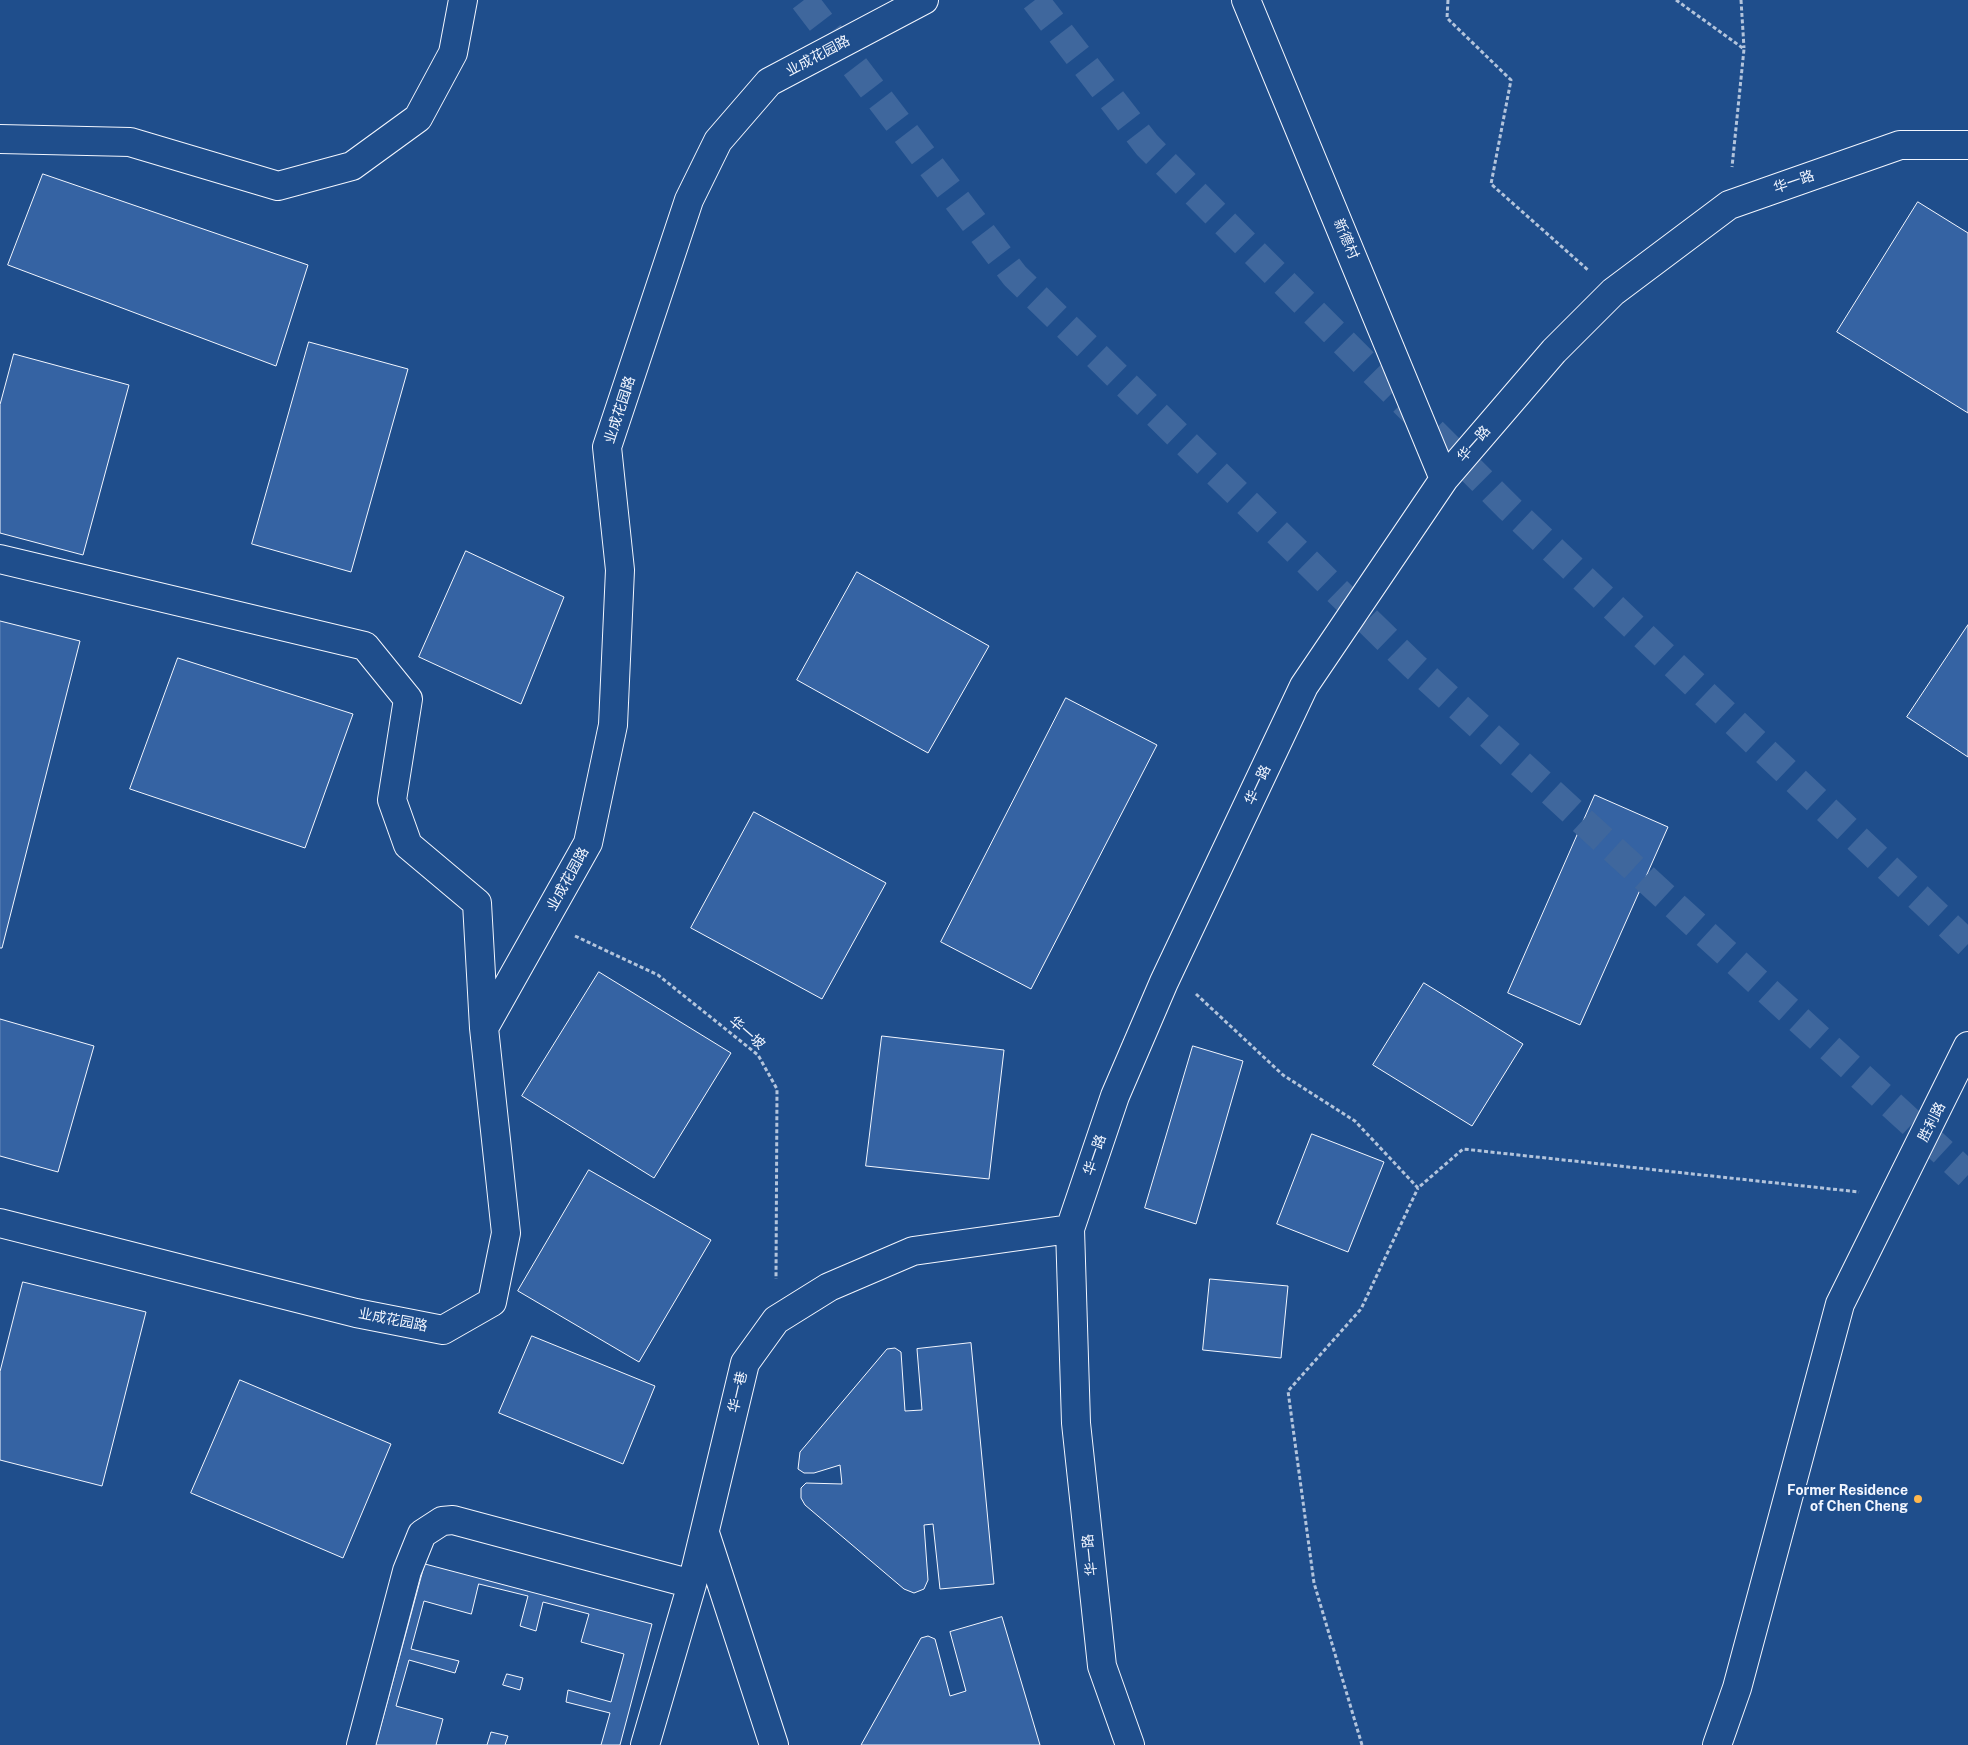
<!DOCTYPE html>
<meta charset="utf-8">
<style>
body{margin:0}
canvas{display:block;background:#1f4e8c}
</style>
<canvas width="1968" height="1745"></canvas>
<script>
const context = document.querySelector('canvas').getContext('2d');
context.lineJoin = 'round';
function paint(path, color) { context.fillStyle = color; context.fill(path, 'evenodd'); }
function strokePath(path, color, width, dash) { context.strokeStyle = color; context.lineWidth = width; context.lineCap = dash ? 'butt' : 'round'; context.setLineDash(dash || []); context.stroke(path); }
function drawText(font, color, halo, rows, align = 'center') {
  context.font = font + ' "Public Sans","Noto Sans SC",sans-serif'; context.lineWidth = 4; context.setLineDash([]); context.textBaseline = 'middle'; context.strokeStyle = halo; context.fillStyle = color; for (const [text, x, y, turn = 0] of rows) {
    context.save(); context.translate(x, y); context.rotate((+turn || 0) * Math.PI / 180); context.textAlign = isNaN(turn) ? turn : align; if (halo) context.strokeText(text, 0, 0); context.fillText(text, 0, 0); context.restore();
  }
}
const building = new Path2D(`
 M 43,174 L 308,265 L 276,366 L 8,265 Z
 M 1918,202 L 1968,233 L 1968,413 L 1837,332 Z
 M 309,342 L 408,369 L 351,572 L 252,544 Z
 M 14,354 L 129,385 L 83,555 L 0,533 L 0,405 Z
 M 466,551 L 564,597 L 521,704 L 419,657 Z
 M 857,572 L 989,646 L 928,753 L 797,680 Z
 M 0,621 L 80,641 L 2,948 L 0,948 Z
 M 1968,625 L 1968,757 L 1907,717 Z
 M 178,658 L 353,714 L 305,848 L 130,789 Z
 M 1066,698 L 1157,745 L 1031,989 L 941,942 Z
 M 1595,795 L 1668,827 L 1580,1025 L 1508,993 Z
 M 754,812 L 886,883 L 822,999 L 691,928 Z
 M 599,972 L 731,1053 L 654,1178 L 522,1096 Z
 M 1424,983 L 1523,1044 L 1472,1126 L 1373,1065 Z
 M 0,1019 L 94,1046 L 58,1172 L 0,1156 Z
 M 882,1036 L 1004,1050 L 989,1179 L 866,1166 Z
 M 1193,1046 L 1243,1061 L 1196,1224 L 1145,1208 Z
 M 1312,1134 L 1384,1162 L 1348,1252 L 1277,1224 Z
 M 589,1170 L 711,1240 L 639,1362 L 518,1291 Z
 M 1210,1279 L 1288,1286 L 1281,1358 L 1203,1350 Z
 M 23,1282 L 146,1312 L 102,1486 L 0,1460 L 0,1372 Z
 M 532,1336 L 655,1386 L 623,1464 L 499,1413 Z
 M 971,1343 L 994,1584 L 940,1589 L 933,1524 L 924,1525 L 928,1580 L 924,1589 L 914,1593 L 904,1589 L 805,1505 L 801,1498 L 801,1488 L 806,1483 L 842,1484 L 840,1465 L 814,1473 L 804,1473 L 798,1469 L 800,1452 L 887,1349 L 895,1348 L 901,1352 L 905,1411 L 922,1410 L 917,1349 Z
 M 240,1380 L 391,1444 L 343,1558 L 191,1493 Z
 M 425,1564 L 652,1624 L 620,1745 L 376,1745 Z
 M 479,1584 L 528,1596 L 520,1626 L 536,1631 L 543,1602 L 589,1614 L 581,1642 L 624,1654 L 611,1702 L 568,1690 L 566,1702 L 610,1713 L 601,1745 L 505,1745 L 508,1736 L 491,1732 L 487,1745 L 436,1745 L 443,1719 L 396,1706 L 409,1660 L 455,1673 L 459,1661 L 411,1649 L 424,1601 L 471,1614 ZM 507,1674 L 523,1678 L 520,1690 L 503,1685 Z
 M 1002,1617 L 1040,1745 L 861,1745 L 921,1638 L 928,1636 L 935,1639 L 950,1696 L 966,1691 L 950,1632 Z`);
paint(building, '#3563a3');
strokePath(building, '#f2f6ff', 1);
strokePath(new Path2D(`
 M 804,0 L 1015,276 L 1414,666 L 1968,1175
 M 1035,0 L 1147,145 L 1509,508 L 1968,944`), '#3f679d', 28, [28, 14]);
const minor = new Path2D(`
 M 1246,0 L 1444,479
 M 0,139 L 130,142 L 278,186 L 352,166 L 418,118 L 453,53 L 463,0
 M 0,559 L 365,646 L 408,699 L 392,800 L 408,845 L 477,903 L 484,1028
 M 0,1223 L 356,1313 L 443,1330 L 492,1302 L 506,1233 L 484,1028 L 588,843 L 613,725 L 620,570 L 607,447 L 689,200 L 718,141 L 769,82 L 924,0
 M 705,1533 L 774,1745
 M 361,1745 L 407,1571 L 422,1534 L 442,1521 L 453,1520 L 692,1584
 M 645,1745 L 692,1584 L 745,1363 L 776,1320 L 829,1287 L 913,1251 L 1070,1229
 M 1130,1745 L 1102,1666 L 1076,1423 L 1070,1229 L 1115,1096 L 1164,982 L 1304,686 L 1444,479 L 1554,351 L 1613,292 L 1729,205 L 1900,145 L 1968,145
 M 1717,1745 L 1737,1688 L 1840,1304 L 1968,1046`);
strokePath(minor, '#f2f6ff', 30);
strokePath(new Path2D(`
 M 1448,0 L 1447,18 L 1511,80 L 1491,184 L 1588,270
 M 1676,0 L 1744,49 L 1732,167
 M 1741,0 L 1744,48
 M 575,936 L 658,975 L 758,1055 L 777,1089 L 776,1279
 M 1196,994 L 1283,1075 L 1355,1121 L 1418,1188 L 1463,1149 L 1859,1192
 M 1362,1745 L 1314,1583 L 1288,1391 L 1361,1309 L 1418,1188`), '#b3c4dc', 3, [4, 2.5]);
strokePath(minor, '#1f4e8c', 28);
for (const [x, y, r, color] of [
 [1918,1499,5,"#ffb74d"]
]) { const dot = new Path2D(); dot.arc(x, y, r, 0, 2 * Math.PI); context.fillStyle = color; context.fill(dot); strokePath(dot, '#1f4e8c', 2); }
drawText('14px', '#f2f6ff', '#1f4e8c', [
 ["业成花园路",818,56,-28],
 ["华一路",1794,182,-19],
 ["新德村",1346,239,67],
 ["业成花园路",620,410,-72],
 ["华一路",1474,444,-49],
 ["华一路",1258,785,-65],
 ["业成花园路",568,879,-61],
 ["华一坡",747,1033,41],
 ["胜利路",1932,1122,-63],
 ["华一路",1095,1155,-71],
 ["业成花园路",393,1320,11],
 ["华一巷",738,1392,-77],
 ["华一路",1090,1555,-96]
]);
drawText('bold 14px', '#f2f6ff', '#1f4e8c', [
 ["Former Residence",1908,1491],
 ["of Chen Cheng",1908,1507]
], 'right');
</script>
